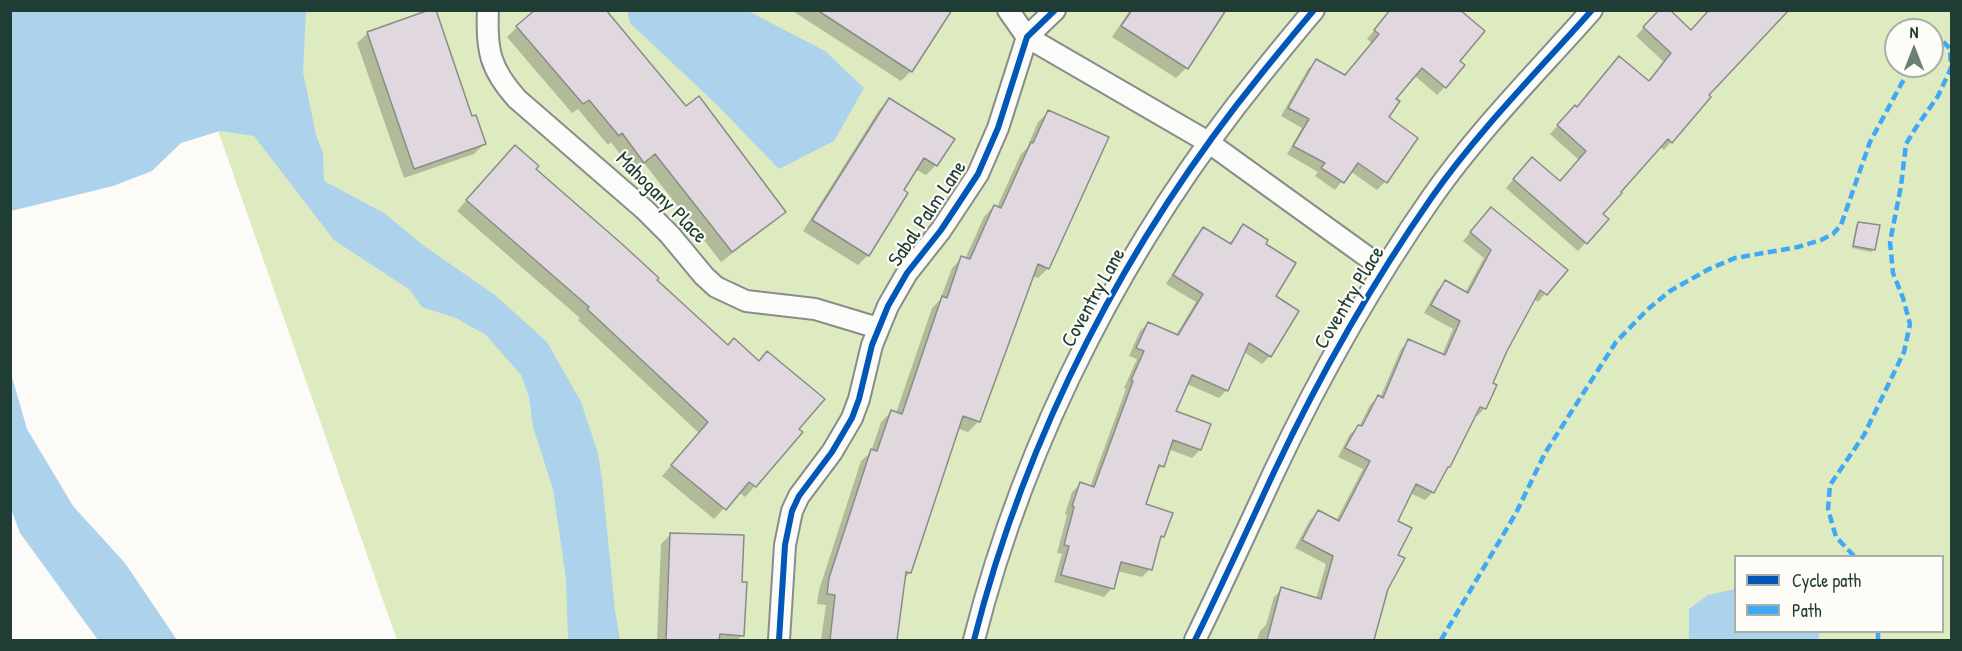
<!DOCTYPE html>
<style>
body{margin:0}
#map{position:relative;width:1962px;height:651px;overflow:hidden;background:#fcfbf8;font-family:"Patrick Hand",sans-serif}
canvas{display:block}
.frame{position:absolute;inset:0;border:12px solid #1f3d34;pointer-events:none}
.legend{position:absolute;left:1734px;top:555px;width:210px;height:78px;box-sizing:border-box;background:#fdfcf7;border:2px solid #a4b0a9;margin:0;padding:8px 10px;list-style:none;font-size:18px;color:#1f3d34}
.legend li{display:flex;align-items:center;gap:12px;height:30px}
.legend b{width:30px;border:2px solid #a4b0a9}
.north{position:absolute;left:1884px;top:18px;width:60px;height:60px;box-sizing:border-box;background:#fdfcf7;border:2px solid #a4b0a9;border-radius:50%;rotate:0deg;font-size:16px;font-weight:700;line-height:24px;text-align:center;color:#1f3d34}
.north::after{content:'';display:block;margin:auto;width:21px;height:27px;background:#6c8079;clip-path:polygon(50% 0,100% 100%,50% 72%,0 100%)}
</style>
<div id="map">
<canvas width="1962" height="651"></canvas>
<div class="frame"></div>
<ul class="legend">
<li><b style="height:8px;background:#0057b8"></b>Cycle path</li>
<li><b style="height:8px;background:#3fa9f5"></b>Path</li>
</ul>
<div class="north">N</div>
</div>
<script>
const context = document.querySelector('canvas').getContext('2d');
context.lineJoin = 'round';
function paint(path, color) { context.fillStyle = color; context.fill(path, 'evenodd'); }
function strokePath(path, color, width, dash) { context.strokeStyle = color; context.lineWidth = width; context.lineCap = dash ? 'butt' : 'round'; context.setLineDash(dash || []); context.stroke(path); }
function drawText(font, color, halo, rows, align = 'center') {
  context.font = font + ' "Patrick Hand",sans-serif'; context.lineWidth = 4.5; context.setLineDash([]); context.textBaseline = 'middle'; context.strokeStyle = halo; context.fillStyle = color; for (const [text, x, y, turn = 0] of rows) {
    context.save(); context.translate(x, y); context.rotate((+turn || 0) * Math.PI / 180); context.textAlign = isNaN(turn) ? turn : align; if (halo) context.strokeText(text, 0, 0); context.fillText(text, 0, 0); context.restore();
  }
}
paint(new Path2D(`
 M 176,11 L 1951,11 L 1951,640 L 397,640 ZM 1896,30 L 1932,30 L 1932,66 L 1896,66 ZM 1736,556 L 1942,556 L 1942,632 L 1736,632 Z`), '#deeac0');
paint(new Path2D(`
 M 11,10 L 306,11 L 303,72 L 316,135 L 323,153 L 324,181 L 384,213 L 424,246 L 495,295 L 547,342 L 581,402 L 598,453 L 602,480 L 615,610 L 620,640 L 568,640 L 566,579 L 553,489 L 533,427 L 529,397 L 521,375 L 486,335 L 456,318 L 422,307 L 410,290 L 334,240 L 254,136 L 220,131 L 181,143 L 152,171 L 113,186 L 11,211 Z
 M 627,11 L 748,11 L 825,51 L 864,88 L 834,141 L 779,169 L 716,104 L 630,23 Z
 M 10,370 L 27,429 L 73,506 L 125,563 L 177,640 L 98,640 L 20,533 L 11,509 Z
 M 1735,589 L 1736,632 L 1820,632 L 1818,640 L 1689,640 L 1689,609 L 1708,595 Z`), '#acd2ec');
paint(new Path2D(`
 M 791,10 L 941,10 L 911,71 L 901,81 Z
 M 1130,10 L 1224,10 L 1186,68 L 1176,78 L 1112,37 Z
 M 1391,10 L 1461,10 L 1458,61 L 1445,87 L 1437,95 L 1414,75 L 1394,99 L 1387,118 L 1385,182 L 1377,190 L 1350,171 L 1335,190 L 1315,176 L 1318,172 L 1287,154 L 1302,128 L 1281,116 L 1308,69 L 1316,61 L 1344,77 L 1372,43 L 1367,39 Z
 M 1661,10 L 1707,95 L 1671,142 L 1664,150 L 1659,146 L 1601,214 L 1607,219 L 1578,251 L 1506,188 L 1524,167 L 1560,183 L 1579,160 L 1550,134 L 1567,115 L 1576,108 L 1648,82 L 1664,62 L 1636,36 Z
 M 517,27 L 686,108 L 784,212 L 774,222 L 721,262 L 644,163 L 633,172 L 611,142 L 608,145 L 578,109 L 572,113 L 507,37 Z
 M 368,33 L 471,118 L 484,144 L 474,154 L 404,178 L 357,43 Z
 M 889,100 L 936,165 L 926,175 L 915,169 L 868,255 L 858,265 L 803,231 L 879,110 Z
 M 1048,112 L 1048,268 L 1038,278 L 1032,276 L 979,421 L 968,432 L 957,428 L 910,573 L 903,579 L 896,640 L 821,640 L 826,605 L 817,604 L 819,590 L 861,461 L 871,452 L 881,422 L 891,412 L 896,413 L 932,308 L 940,300 L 952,268 L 962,258 L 965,259 L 984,217 L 994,206 L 997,207 L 1021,154 L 1027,148 L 1038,122 Z
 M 505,157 L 534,169 L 655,280 L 800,432 L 755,486 L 745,497 L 739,492 L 714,519 L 662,476 L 699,433 L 578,320 L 580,318 L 457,211 Z
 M 1483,217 L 1566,270 L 1538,302 L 1534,299 L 1505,350 L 1491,384 L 1485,408 L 1477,416 L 1474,415 L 1433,492 L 1425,500 L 1410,493 L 1395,521 L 1396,555 L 1373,640 L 1257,640 L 1260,631 L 1266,625 L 1274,597 L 1282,589 L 1316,599 L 1326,564 L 1295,548 L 1310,520 L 1318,512 L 1336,521 L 1363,469 L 1338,457 L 1350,434 L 1359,427 L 1370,405 L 1378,397 L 1380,398 L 1401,349 L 1409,341 L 1442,355 L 1453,329 L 1424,313 L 1437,290 L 1445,282 L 1465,293 L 1484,258 L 1463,241 Z
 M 1858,223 L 1874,249 L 1871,252 L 1852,248 L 1856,226 Z
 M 1243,226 L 1264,245 L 1274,297 L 1270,356 L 1262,364 L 1244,352 L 1227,390 L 1219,398 L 1187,384 L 1174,412 L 1200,450 L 1192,458 L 1168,449 L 1162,466 L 1155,473 L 1144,505 L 1163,536 L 1158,541 L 1150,569 L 1142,577 L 1117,571 L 1112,588 L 1104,597 L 1054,582 L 1062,554 L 1057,553 L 1067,515 L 1065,514 L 1072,492 L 1080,484 L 1090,487 L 1126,389 L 1124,388 L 1137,359 L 1129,356 L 1140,331 L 1148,323 L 1176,335 L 1196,302 L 1166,284 L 1195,237 L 1203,229 L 1229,244 Z
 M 671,534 L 740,583 L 743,635 L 737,640 L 657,640 L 661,544 Z`), '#0003');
const building = new Path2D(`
 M 429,10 L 436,10 L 472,116 L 476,115 L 486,144 L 414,169 L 367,32 Z
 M 535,10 L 606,10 L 686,106 L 699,96 L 786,212 L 732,252 L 655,154 L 644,163 L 622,133 L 619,136 L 589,100 L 583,104 L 516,26 Z
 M 817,10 L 952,10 L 912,72 Z
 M 1132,10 L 1226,10 L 1188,69 L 1121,26 Z
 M 1390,10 L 1460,10 L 1485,31 L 1460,61 L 1465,65 L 1446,88 L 1422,68 L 1396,99 L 1400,101 L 1389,117 L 1418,138 L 1387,183 L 1358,163 L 1344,183 L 1321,168 L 1325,163 L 1293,146 L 1309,119 L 1288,108 L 1316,59 L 1345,75 L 1379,34 L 1374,30 Z
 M 1659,10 L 1670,10 L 1691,30 L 1709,10 L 1789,10 L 1709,95 L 1711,97 L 1672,143 L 1668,139 L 1621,192 L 1622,193 L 1603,214 L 1609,219 L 1587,244 L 1513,179 L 1532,157 L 1560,181 L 1586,151 L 1557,125 L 1575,105 L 1577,107 L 1619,56 L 1649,81 L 1671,53 L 1643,27 Z
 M 889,98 L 955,139 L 937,166 L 924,158 L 904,190 L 908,193 L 869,256 L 812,220 Z
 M 1048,110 L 1109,137 L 1049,269 L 1038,264 L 980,422 L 963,416 L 911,573 L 906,572 L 897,640 L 830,640 L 835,595 L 827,594 L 829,578 L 871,449 L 877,451 L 891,410 L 902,414 L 942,296 L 947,298 L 961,256 L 970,259 L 994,205 L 1001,208 L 1031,142 L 1033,143 Z
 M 515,145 L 539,166 L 536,169 L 622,244 L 659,278 L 657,280 L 728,345 L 734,338 L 759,361 L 767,351 L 825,399 L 799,429 L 803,432 L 756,487 L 749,482 L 726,510 L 671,465 L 708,422 L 587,309 L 589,307 L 466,200 Z
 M 1491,207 L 1568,270 L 1547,295 L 1540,290 L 1507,351 L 1493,383 L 1497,385 L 1486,409 L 1480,407 L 1450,467 L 1448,467 L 1434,493 L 1416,484 L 1398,521 L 1412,528 L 1398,555 L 1405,558 L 1388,589 L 1374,640 L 1267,640 L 1281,587 L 1321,599 L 1333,556 L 1302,540 L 1318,510 L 1339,521 L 1370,461 L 1345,448 L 1358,425 L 1362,426 L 1378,395 L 1383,398 L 1408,339 L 1445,355 L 1460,321 L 1431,305 L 1445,280 L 1468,293 L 1491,250 L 1470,232 Z
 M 1858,222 L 1880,225 L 1875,250 L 1853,246 Z
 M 1243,224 L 1268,240 L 1266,244 L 1296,263 L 1276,296 L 1299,311 L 1271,357 L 1249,343 L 1228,391 L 1192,375 L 1176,411 L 1211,424 L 1201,450 L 1173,440 L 1164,467 L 1159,465 L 1146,504 L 1173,513 L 1164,537 L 1161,536 L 1152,570 L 1121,562 L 1114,589 L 1061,575 L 1069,546 L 1064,545 L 1074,507 L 1072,506 L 1080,482 L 1094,487 L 1133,381 L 1131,380 L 1144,351 L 1136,348 L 1148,322 L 1178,335 L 1203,294 L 1173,275 L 1203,227 L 1231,244 Z
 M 670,533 L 744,535 L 742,582 L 747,582 L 744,636 L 720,634 L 719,640 L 666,640 Z`);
paint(building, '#e0d8de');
strokePath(building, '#888d8a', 1.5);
const minor = new Path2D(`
 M 488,10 C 486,50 490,69 517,99 L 645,210 L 670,235 L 704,276 L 716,287 L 746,301 L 815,309 L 878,328
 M 1008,10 L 1027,37 L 1208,142 L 1384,269
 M 779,640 L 785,545 L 792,511 L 799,496 L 832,452 L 852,418 L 859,399 L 872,345 L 888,306 L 907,273 L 941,230 L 978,174 L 998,128 L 1027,37 L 1055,10
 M 974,640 C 1026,434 1128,238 1262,73 C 1279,52 1296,31 1314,10
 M 1195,640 C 1222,585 1248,528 1274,472 C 1319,377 1372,283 1432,197 C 1479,130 1538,71 1592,10`);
strokePath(minor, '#888d8a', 24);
strokePath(minor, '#fbfbf9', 20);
strokePath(new Path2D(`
 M 1854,556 L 1836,537 L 1828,509 L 1830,485 L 1864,435 L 1904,352 L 1910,324 L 1903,298 L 1893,273 L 1890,242 L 1901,186 L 1906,144 L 1915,129 L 1938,96 L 1951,68 L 1950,49 L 1941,39 L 1932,40
 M 1441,640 L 1516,513 L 1545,453 L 1616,342 L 1647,310 L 1670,291 L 1709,269 L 1735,258 L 1798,247 L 1821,240 L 1833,234 L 1841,225 L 1870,142 L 1911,66
 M 1878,640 L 1878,632`), '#3fa9f5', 4.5, [9, 4.5]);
strokePath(new Path2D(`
 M 779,640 L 785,545 L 792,511 L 799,496 L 832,452 L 852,418 L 859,399 L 872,345 L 888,306 L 907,273 L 941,230 L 978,174 L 998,128 L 1027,37 L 1055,10
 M 974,640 C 1026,434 1128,238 1262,73 C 1279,52 1296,31 1314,10
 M 1195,640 C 1222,585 1248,528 1274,472 C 1319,377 1372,283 1432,197 C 1479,130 1538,71 1592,10`), '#0057b8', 6);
drawText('21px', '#1f3d34', '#fdfcf7', [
 ["Mahogany Place",661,198,45],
 ["Sabal Palm Lane",928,214,-56],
 ["Coventry Lane",1094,298,-61],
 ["Coventry Place",1350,298,-59]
]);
</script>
